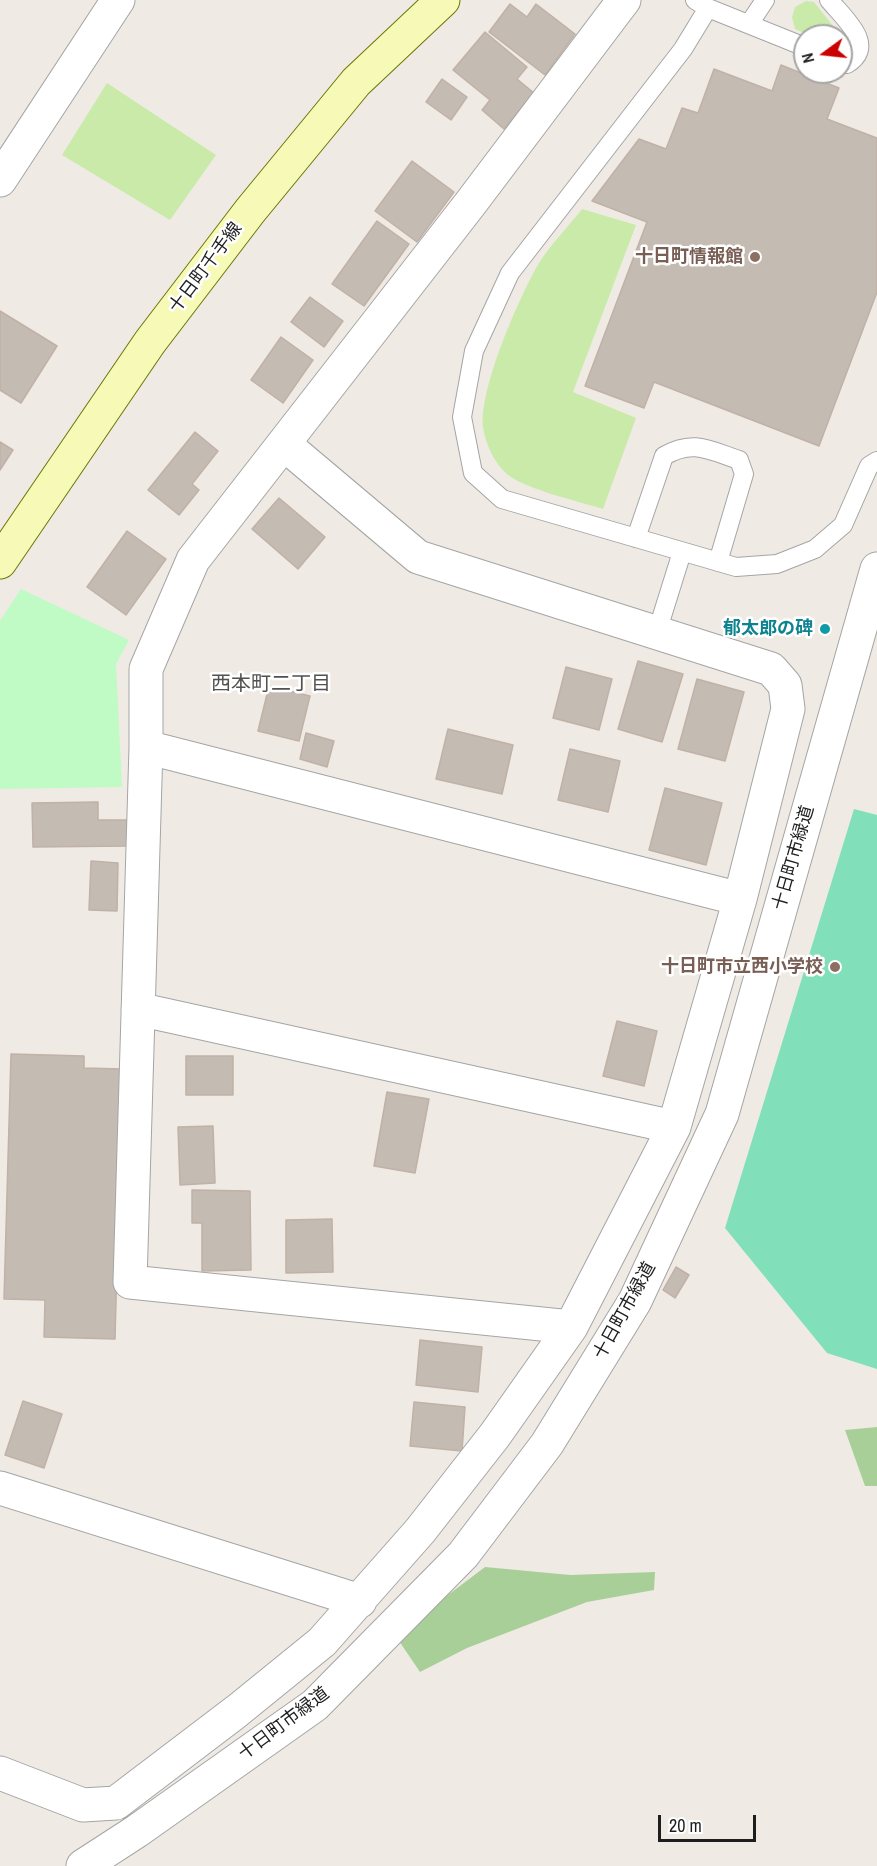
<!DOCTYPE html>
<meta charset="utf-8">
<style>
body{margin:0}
#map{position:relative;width:877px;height:1866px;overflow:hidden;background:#efebe4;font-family:"Archivo Narrow",sans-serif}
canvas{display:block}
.north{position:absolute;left:793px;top:24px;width:60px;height:60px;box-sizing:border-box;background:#fff;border:2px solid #a5a5a5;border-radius:50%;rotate:255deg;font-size:16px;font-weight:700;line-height:24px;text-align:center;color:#1e1e1e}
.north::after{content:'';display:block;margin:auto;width:21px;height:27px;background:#cb0001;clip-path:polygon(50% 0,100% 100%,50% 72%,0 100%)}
.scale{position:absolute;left:658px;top:1815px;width:98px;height:27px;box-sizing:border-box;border:3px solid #1e1e1e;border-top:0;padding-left:8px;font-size:18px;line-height:21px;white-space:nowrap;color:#1e1e1e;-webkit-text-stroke:4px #fff;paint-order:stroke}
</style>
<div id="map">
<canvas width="877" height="1866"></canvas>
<div class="north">N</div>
<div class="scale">20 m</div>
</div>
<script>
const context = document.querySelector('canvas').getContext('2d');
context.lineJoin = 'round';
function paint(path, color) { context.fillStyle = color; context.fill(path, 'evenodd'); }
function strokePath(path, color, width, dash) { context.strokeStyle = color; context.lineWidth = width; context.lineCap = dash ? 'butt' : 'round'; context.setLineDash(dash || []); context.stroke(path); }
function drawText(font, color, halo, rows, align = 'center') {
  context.font = font + ' "Archivo Narrow","Noto Sans JP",sans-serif'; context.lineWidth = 5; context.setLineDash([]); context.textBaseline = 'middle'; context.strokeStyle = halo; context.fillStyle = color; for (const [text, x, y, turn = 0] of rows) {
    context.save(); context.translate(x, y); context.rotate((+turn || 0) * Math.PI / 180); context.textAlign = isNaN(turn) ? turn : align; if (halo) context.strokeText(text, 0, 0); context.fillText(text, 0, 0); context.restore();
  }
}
paint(new Path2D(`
 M 806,1 L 814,2 L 841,36 L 811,36 L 795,29 L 792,17 L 795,7 Z
 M 107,83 L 216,155 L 170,220 L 62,155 Z
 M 582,209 L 636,225 L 573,392 L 636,418 L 603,509 C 580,502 526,489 508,475 C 494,463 486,445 483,427 C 479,389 519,297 539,263 C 551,244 568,227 582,209 Z`), '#c9eaa9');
paint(new Path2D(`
 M 877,1427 L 877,1486 L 865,1486 L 845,1430 Z
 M 485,1567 L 570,1575 L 655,1572 L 654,1590 L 587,1602 L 467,1648 L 420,1672 L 395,1635 Z`), '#a8cf98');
paint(new Path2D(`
 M 21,589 L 129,640 L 116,664 L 122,787 L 0,789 L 0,621 Z`), '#c0fac4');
paint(new Path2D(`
 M 854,809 L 877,815 L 877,1369 L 827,1353 L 725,1228 Z`), '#81dfba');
const building = new Path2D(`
 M 510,4 L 527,17 L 536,4 L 575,34 L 545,75 L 489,32 Z
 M 485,32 L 527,67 L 517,79 L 534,93 L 504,129 L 482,110 L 490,100 L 453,70 Z
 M 781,65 L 839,88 L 827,119 L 877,138 L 877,292 L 819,446 L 654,382 L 644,408 L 585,386 L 647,222 L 592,201 L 639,139 L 666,149 L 682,108 L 698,113 L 714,69 L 772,91 Z
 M 442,79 L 467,97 L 451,120 L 426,102 Z
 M 412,161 L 454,192 L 417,242 L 375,211 Z
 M 377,221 L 409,244 L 364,306 L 332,284 Z
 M 310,297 L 343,321 L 324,347 L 291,322 Z
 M 0,311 L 57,346 L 21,403 L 0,390 Z
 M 281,337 L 313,360 L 283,403 L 251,380 Z
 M 195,432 L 218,451 L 192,484 L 199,490 L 179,515 L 148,490 Z
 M 0,442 L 13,450 L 0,470 Z
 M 279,498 L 325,537 L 298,569 L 252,529 Z
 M 127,531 L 166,559 L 126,615 L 87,587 Z
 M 638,661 L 683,674 L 662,742 L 618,729 Z
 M 566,667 L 612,679 L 599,730 L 553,718 Z
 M 697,679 L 744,692 L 725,761 L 678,749 Z
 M 269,686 L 310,696 L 299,741 L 258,731 Z
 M 448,729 L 513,745 L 502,794 L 436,779 Z
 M 306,733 L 334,741 L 327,767 L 300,759 Z
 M 570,749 L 620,761 L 608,812 L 558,800 Z
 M 665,788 L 722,803 L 706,865 L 649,850 Z
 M 98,802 L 98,820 L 129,820 L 129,846 L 33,847 L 32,803 Z
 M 91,861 L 118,863 L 117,911 L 89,910 Z
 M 617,1021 L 657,1031 L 644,1086 L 603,1076 Z
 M 11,1054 L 84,1056 L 84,1068 L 122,1069 L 115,1339 L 44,1337 L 45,1300 L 4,1299 Z
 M 186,1056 L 233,1056 L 233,1095 L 186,1095 Z
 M 387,1092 L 429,1099 L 415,1173 L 374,1166 Z
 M 213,1126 L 215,1183 L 180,1185 L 178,1127 Z
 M 192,1190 L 250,1191 L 251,1270 L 202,1271 L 202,1223 L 192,1223 Z
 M 332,1219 L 333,1272 L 286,1273 L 286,1220 Z
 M 676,1267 L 689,1275 L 675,1298 L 663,1290 Z
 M 420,1340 L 482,1347 L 478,1392 L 416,1385 Z
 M 23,1401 L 62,1414 L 44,1468 L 5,1455 Z
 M 414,1402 L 465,1407 L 462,1451 L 410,1446 Z`);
paint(building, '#c4bbb3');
strokePath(building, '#c1b1a6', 1.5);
const lane = new Path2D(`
 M 695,0 L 708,8 L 805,47
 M 829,0 C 845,19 877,46 847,64 L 841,62
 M 708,8 L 683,49 L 510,273 L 474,351 L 462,417 L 473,473 L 502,499 L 736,567 L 777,564 L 815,549 L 843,525 L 869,466 L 877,461
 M 749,24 L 765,0
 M 636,538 L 664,456 C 693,439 709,450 739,460 L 744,474 L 718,562
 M 657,632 L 682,552`);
const street = new Path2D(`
 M 0,180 L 118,0
 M 146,747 L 740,899
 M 138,1009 L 674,1127
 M 571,1327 L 130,1282 L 146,747 L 146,669 L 193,560 L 470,204 L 624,0
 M 0,1488 L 360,1601
 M 0,1773 L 83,1805 L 116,1803 L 237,1711 L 322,1642 L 420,1531 L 495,1435 L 571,1327 L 674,1127 L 740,899 L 788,709 L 785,685 L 771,669 L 418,557 L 284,444
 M 83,1866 L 137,1831 L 315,1705 L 463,1555 L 547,1444 L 635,1301 L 722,1114 L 877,569`);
const secondary = new Path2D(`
 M 0,562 L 150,342 L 250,211 L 356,82 L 443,0`);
strokePath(lane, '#a5a5a5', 20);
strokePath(street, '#a5a5a5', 35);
strokePath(secondary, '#6a7604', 35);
strokePath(lane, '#fff', 18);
strokePath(street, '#fff', 33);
strokePath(secondary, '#f7fab7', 33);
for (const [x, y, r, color] of [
 [755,257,6,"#8d6e63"],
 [825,629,6,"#0f9aa8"],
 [835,967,6,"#8d6e63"]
]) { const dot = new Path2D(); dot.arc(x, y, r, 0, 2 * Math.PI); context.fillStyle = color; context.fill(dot); strokePath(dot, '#fff', 2); }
drawText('bold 18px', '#785e54', '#fff', [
 ["十日町情報館",743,257],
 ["十日町市立西小学校",823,967]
], 'right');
drawText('18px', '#1e1e1e', '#fff', [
 ["十日町千手線",206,268,-53],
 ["十日町市緑道",794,858,-74],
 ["十日町市緑道",625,1311,-61],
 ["十日町市緑道",284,1724,-37]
]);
drawText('bold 18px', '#0d838f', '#fff', [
 ["郁太郎の碑",813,629]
], 'right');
drawText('20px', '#515151', '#fff', [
 ["西本町二丁目",271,685]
]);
</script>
